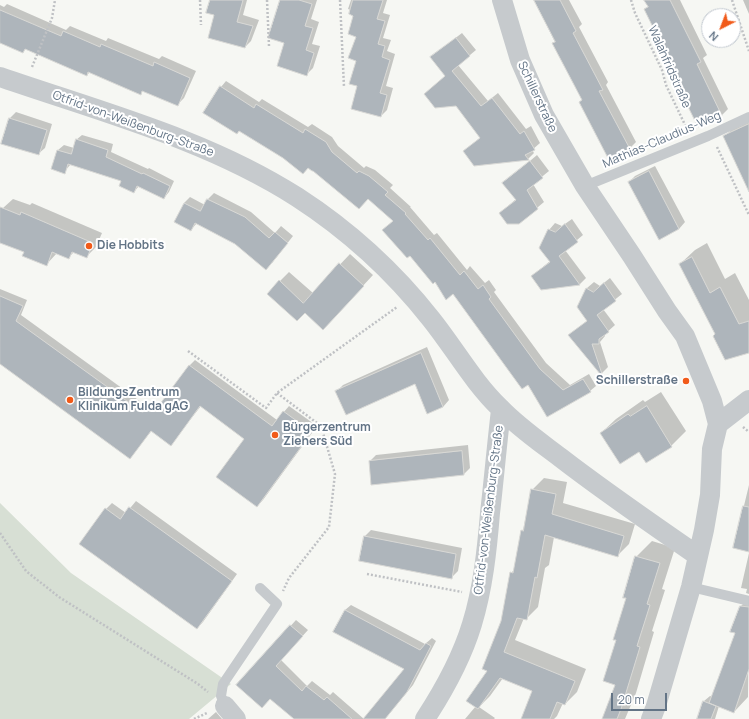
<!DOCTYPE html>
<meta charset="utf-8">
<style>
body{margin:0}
#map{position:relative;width:749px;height:719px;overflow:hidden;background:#f6f7f3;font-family:Manrope,sans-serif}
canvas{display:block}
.north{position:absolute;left:701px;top:8px;width:40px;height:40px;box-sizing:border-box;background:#fff;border:1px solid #c1c7cf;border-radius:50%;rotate:222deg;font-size:11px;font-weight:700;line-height:16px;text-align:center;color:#637486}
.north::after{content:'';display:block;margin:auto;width:14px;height:18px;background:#f15a19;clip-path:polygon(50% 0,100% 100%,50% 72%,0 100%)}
.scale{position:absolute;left:611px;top:693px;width:56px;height:18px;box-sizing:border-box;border:2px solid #637486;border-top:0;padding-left:5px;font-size:12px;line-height:14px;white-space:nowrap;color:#637486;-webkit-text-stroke:3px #fff;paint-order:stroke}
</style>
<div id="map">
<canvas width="749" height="719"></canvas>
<div class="north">N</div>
<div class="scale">20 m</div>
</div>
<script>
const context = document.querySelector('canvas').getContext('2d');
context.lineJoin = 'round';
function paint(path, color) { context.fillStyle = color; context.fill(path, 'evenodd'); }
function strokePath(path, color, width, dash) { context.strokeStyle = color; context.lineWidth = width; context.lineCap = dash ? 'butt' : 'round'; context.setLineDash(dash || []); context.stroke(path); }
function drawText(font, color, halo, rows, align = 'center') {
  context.font = font + ' Manrope,sans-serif'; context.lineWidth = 4; context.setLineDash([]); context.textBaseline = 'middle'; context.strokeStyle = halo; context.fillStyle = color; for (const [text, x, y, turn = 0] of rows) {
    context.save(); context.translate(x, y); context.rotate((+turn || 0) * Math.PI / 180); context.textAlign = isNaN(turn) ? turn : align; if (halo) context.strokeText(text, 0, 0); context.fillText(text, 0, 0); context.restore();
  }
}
paint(new Path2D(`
 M 0,503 L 71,573 L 231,684 L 189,719 L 0,719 Z`), '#d7dfd4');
paint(new Path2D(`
 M 212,0 L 247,0 L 243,15 L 259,20 L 251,41 L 245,47 L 216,15 Z
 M 281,0 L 317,0 L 311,19 L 319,22 L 312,44 L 320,46 L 313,68 L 307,74 L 285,42 Z
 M 351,0 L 387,0 L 383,13 L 390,15 L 383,38 L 391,40 L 387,51 L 395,54 L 386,86 L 393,88 L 387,110 L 381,116 L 358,86 L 355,15 L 351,10 L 348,9 Z
 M 535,0 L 569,0 L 582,24 L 579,27 L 608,82 L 606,85 L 636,142 L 630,148 L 582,100 L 554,43 L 556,41 Z
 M 645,0 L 680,0 L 707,55 L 703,58 L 728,109 L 722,115 L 699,125 L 677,74 L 646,9 L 649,6 Z
 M 743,0 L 749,0 L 749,14 Z
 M 7,4 L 66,30 L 70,26 L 106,41 L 108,38 L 159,59 L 162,56 L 196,71 L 184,98 L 177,105 L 143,91 L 140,93 L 90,72 L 87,75 L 26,48 L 23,52 L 0,43 L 0,5 L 4,7 Z
 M 462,33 L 476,50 L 458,65 L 488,101 L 498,93 L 526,129 L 531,126 L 540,143 L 532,150 L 534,153 L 528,159 L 474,165 L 464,151 L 481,137 L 456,105 L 425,94 L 446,76 L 437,52 Z
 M 226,81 L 259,102 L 262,99 L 308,127 L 312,124 L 332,137 L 338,146 L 364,168 L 366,166 L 375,170 L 393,185 L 390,188 L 411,207 L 410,207 L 434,235 L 437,233 L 467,270 L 470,266 L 485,283 L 489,280 L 496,290 L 494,292 L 546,363 L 570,385 L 589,374 L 596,386 L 590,391 L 547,416 L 529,383 L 454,293 L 436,281 L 394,221 L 368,198 L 309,167 L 303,173 L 221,87 Z
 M 16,112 L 52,124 L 45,148 L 38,154 L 10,118 Z
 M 749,122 L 749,191 L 725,136 L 731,130 Z
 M 82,135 L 113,144 L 111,152 L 148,169 L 149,168 L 174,181 L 169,192 L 164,198 L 139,186 L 134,192 L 122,181 L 71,164 L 64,172 L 52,168 L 58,150 L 64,145 L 74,148 L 76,140 Z
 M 537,155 L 549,171 L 533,184 L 544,202 L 519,223 L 500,213 L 516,199 L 504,183 Z
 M 655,166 L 685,222 L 679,229 L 629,182 L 635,176 Z
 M 214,193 L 251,212 L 275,233 L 281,226 L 293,236 L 272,263 L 197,223 L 191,230 L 184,203 L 190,197 L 205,205 L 208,199 Z
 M 13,199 L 30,205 L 32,203 L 102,233 L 96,247 L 86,257 L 74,252 L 68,258 L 57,253 L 46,265 L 25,252 L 0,242 L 0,216 L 3,208 Z
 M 572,219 L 583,235 L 565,250 L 586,278 L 580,284 L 542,289 L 532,276 L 550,261 L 549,230 L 555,223 L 562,226 Z
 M 707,243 L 725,279 L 735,273 L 749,300 L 749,352 L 716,334 L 680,264 L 695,250 Z
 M 350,254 L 373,275 L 323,329 L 280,281 L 289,272 L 313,293 Z
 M 610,278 L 622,294 L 603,309 L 615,325 L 605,334 L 605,336 L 600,342 L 608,367 L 601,374 L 569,335 L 588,320 L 578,307 L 587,288 L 594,282 L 600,286 Z
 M 0,289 L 27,300 L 21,315 L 148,407 L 162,403 L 190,365 L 195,360 L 277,420 L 289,406 L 317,426 L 263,500 L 257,506 L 246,438 L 201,406 L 171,444 L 152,430 L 130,458 L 0,363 Z
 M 427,347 L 449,400 L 443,407 L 428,413 L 416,383 L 337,391 L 343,385 Z
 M 661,392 L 686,431 L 671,446 L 646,462 L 639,451 L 601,433 L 616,419 L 643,400 L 645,402 Z
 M 468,445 L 470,468 L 464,474 L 372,484 L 370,461 L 376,455 Z
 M 544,478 L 567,482 L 563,503 L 635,524 L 629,544 L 617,556 L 554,537 L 549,565 L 545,568 L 538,607 L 526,619 L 524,618 L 515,640 L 586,669 L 577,692 L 565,704 L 563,703 L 557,716 L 554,719 L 523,719 L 533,691 L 503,678 L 490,696 L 479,707 L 495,718 L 494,719 L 465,719 L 476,706 L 488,670 L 502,621 L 511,573 L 515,569 L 521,531 L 525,528 L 532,490 Z
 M 749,485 L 749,551 L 734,547 Z
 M 136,501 L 237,574 L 203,622 L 197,628 L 106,509 L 112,503 L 126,513 Z
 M 371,530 L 462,548 L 458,571 L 451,578 L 365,536 Z
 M 652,541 L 675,548 L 662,589 L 665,590 L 652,631 L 654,632 L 636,693 L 625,719 L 603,719 L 617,685 L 617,640 L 636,557 Z
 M 749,553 L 749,594 L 746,593 L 747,589 L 741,588 Z
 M 749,598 L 748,697 L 734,712 L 719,706 L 715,719 L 698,719 L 704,701 L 710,696 L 713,697 L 736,632 L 731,631 L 741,606 Z
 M 351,605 L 425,644 L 432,638 L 436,641 L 413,685 L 385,719 L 304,719 L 270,698 L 237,685 L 296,620 L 308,630 L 281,660 L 307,686 L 312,681 L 330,695 L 333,692 L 364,719 L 405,669 L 334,632 L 345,610 Z
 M 216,712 L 222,719 L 208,719 Z`), '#0003');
const building = new Path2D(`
 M 210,0 L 243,0 L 237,22 L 253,26 L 245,48 L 208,38 L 214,15 L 206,13 Z
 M 280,0 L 299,0 L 312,4 L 305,26 L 313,28 L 306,50 L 314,53 L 307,76 L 277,66 L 284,43 L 268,38 Z
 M 353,0 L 383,0 L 377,19 L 385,21 L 378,44 L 385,46 L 382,57 L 390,60 L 380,93 L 387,95 L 381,117 L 351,109 L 357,86 L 349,84 L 356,61 L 348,58 L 356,37 L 348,34 L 353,16 L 349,14 Z
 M 534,0 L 560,0 L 576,31 L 573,33 L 603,90 L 599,91 L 630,149 L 609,160 L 579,102 L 582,100 L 552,43 L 555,42 Z
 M 644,0 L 670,0 L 701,62 L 697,64 L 722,116 L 698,127 L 673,76 L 676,74 L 644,9 L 648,7 Z
 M 0,10 L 61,36 L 63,31 L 100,47 L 101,44 L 153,66 L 154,62 L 190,78 L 178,106 L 142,91 L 141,95 L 88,72 L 87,76 L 25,49 L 23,53 L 0,43 Z
 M 456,38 L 470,56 L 452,71 L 481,106 L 492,98 L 520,134 L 524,131 L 535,150 L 525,155 L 529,160 L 474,166 L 463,151 L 480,138 L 456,106 L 435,108 L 424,94 L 445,76 L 430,57 Z
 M 220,86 L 254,108 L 256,104 L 303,133 L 305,129 L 326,142 L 332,152 L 357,173 L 359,171 L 369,176 L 388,192 L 385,195 L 406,213 L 405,214 L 428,240 L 430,238 L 460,275 L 464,271 L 478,289 L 483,285 L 491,297 L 489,299 L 540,369 L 563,390 L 583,379 L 591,392 L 547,417 L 528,385 L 522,389 L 453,294 L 446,300 L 435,282 L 433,284 L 410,256 L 407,258 L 382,230 L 393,221 L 368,199 L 359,209 L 313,171 L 312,171 L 308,168 L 303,174 L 283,158 L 239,131 L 237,134 L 203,113 Z
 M 9,118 L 47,130 L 39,155 L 1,144 Z
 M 749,124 L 749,192 L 723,136 Z
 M 76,139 L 108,150 L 106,157 L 142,174 L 143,173 L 170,186 L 164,199 L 137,186 L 134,193 L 119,186 L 121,181 L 68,164 L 65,174 L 51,169 L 57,150 L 71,154 Z
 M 530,161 L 543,178 L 527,190 L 538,209 L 519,224 L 507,224 L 499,213 L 516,200 L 502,183 Z
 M 649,171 L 679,229 L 659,240 L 628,182 Z
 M 207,199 L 245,217 L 269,238 L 275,232 L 288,243 L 266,270 L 235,244 L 195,223 L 191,231 L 174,222 L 184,203 L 200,211 Z
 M 0,207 L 20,215 L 21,212 L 93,243 L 87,258 L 72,252 L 69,259 L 52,252 L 47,266 L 22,256 L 24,252 L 0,243 Z
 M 565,224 L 578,242 L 559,256 L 580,285 L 541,290 L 531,276 L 550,262 L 539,248 L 548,229 L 555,232 Z
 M 692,257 L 710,293 L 720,287 L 739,324 L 749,321 L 749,353 L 725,360 L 713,336 L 715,334 L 679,264 Z
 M 339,263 L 364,286 L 323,330 L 305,313 L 297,321 L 267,294 L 279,280 L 303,303 Z
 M 604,283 L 616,301 L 597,315 L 609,332 L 599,339 L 599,344 L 592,344 L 602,374 L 601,375 L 568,335 L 587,321 L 577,307 L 586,288 L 593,292 Z
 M 0,296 L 23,306 L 16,321 L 142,412 L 157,408 L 189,365 L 272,426 L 283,411 L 312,432 L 257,507 L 216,477 L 244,439 L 200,406 L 171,446 L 151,431 L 130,459 L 0,364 Z
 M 421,353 L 443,407 L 427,414 L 415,384 L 346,415 L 335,391 Z
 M 647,406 L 672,447 L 646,463 L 639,452 L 620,464 L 600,433 L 628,414 L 630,416 Z
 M 462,451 L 464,475 L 371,485 L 369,461 Z
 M 531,489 L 556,494 L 552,514 L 624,536 L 618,557 L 545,535 L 537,578 L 535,577 L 527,620 L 517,618 L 504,652 L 575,681 L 565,705 L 557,702 L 550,719 L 521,719 L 532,691 L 500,678 L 478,709 L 466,701 L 487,671 L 482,669 L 501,621 L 510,572 L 513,573 L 521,530 L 523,531 Z
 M 743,506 L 749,507 L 749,552 L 733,548 Z
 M 129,507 L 232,581 L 197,629 L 79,544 L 105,508 L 120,519 Z
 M 364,536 L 456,554 L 452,579 L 359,561 Z
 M 635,556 L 660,563 L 647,604 L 650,605 L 637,646 L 640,647 L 621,709 L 617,719 L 602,719 L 615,685 L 603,681 L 616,640 L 613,640 L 626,598 L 623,598 Z
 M 740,606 L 749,607 L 749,669 L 734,713 L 709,703 L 735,633 L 730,632 Z
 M 345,610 L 420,650 L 426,643 L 431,646 L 407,692 L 385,719 L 363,719 L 404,669 L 333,632 Z
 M 290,625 L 303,636 L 276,666 L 302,691 L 306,686 L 324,700 L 327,697 L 352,719 L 294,719 L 270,699 L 262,708 L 236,685 Z
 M 703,701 L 716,706 L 711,719 L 697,719 Z`);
paint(building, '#aeb5bb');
strokePath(building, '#d8d8d5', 1);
strokePath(new Path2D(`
 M 200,0 L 201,25
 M 267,0 L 269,46
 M 340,0 L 344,87
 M 631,0 L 635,13 L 662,70 L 666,85 L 687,129
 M 732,0 L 749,51
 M 32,67 L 52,18 L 55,0
 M 717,147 L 749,215
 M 188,351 L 266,408 L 277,393 L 397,307
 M 277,393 L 321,426 L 335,474 L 329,527 L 289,578 L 283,591
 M 743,427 L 749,432
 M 0,533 L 26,571 L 59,597 L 198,684 L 208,692
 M 367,574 L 462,592
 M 194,719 L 207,713`), '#bfc1c4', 2.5, [2, 2]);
strokePath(new Path2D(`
 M 585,186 L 708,136 L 749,117
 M 691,587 L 749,601
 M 225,706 L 221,696 L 223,684 L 277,604 L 260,588`), '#c6cacd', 10);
strokePath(new Path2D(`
 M 502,0 L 520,60 L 544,115 L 585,186 L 632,256 L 667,311 L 685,336 L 712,401 L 718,424 L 712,449 L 710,495 L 704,530 L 691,587 L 656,706 L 651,719
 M 0,77 C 101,112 206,139 297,197 C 348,230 394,272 431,319 C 455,349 473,382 500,408 C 518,427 540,442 561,458 C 605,492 652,524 698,556
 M 718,424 L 749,400
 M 225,706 L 236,719
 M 425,719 C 444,690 462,657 472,624 C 483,588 487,550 490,513 C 494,478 497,444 501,410`), '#c6cacd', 20);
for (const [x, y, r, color] of [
 [89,246,4,"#f15a19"],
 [686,381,4,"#f15a19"],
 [70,400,4,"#f15a19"],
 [275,435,4,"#f15a19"]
]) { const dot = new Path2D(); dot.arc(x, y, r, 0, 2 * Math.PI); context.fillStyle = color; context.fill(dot); strokePath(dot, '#fff', 1.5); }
drawText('12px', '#637486', '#fff', [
 ["Walahfridstraße",669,67,66],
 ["Schillerstraße",537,97,65],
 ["Otfrid-von-Weißenburg-Straße",133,124,20],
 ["Mathias-Claudius-Weg",662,140,-23],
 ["Otfrid-von-Weißenburg-Straße",489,510,-83]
]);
drawText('bold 12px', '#637486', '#fff', [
 ["Die Hobbits",97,246],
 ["Schillerstraße",678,381,"right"],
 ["BildungsZentrum",78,393],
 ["Klinikum Fulda gAG",78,407],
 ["Bürgerzentrum",283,428],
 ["Ziehers Süd",283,442]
], 'left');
</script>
